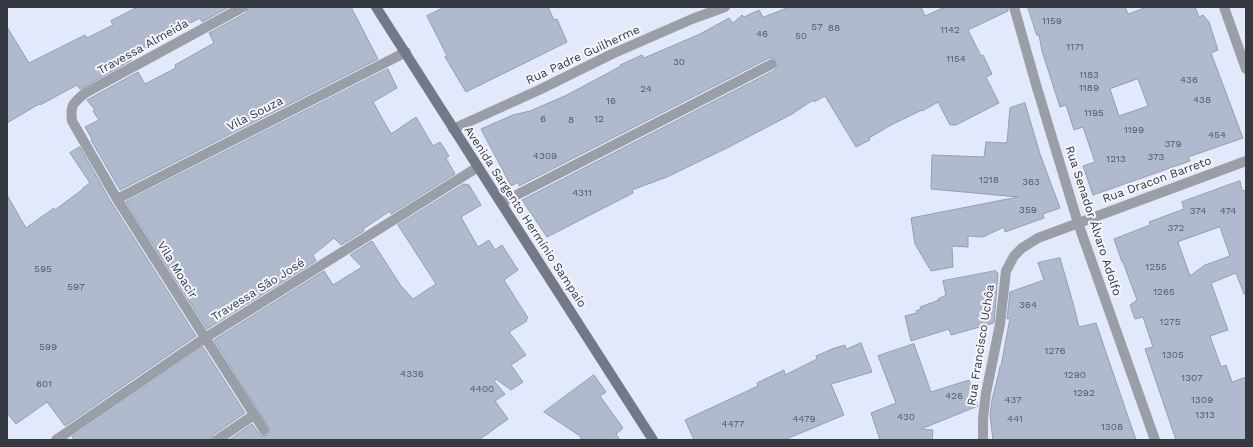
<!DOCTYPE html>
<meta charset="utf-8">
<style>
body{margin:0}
#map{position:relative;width:1253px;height:447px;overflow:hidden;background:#e1e9fb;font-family:"Work Sans",sans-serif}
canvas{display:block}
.frame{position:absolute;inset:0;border:8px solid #353942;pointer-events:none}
</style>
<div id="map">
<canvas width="1253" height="447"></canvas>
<div class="frame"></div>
</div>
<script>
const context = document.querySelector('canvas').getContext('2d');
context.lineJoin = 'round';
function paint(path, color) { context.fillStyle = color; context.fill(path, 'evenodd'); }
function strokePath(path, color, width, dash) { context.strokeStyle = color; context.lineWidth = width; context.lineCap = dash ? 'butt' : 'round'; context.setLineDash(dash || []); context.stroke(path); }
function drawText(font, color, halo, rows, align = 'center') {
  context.font = font + ' "Work Sans",sans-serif'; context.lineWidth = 4; context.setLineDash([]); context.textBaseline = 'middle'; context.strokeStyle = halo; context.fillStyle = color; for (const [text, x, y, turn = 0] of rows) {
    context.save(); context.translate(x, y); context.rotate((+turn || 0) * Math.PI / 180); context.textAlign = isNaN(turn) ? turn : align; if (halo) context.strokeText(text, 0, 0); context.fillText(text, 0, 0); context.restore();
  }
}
const building = new Path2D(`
 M 138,7 L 229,7 L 202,22 L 200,18 L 171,33 L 130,57 L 132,60 L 80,89 L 77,85 L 40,105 L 39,104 L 7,123 L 7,27 L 29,63 L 85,35 L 87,38 L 113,25 L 111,21 Z
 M 249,7 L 351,7 L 378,59 L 120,190 L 91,140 L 92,139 L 85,127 L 99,120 L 93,111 L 95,110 L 87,100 L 138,72 L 145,84 L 176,68 L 175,65 L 214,43 L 209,33 L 246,13 Z
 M 445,7 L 548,7 L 554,20 L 557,19 L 567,42 L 466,92 L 445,57 L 447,56 L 427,16 Z
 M 790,7 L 921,7 L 925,16 L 945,7 L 1008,7 L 1008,11 L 968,30 L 981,56 L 983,55 L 992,74 L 986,77 L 999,103 L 956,125 L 950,125 L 938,102 L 922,111 L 922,110 L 891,125 L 869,138 L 870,140 L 856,147 L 825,96 L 814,102 L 813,100 L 792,114 L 727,148 L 667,177 L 632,190 L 633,193 L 547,237 L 522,200 L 775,70 L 778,65 L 778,61 L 773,58 L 769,58 L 519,186 L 519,182 L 511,186 L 481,129 L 513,115 L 530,111 L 567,95 L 621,66 L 620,65 L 642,55 L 644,58 L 700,34 L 729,18 L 733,23 L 742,15 L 744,17 L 759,10 L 763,17 Z
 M 1028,7 L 1125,7 L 1128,14 L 1147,7 L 1195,7 L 1199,17 L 1203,15 L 1209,22 L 1218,50 L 1211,53 L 1243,138 L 1188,157 L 1190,161 L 1093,195 L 1083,166 L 1095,162 L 1083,127 L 1074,130 L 1066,105 L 1060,107 L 1042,51 L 1039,35 L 1037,35 ZM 1138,79 L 1148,106 L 1119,116 L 1110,89 Z
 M 388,69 L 397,88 L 373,102 L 391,134 L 416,117 L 433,146 L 440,142 L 449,156 L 446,158 L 455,174 L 391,214 L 390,211 L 363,229 L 364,231 L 341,245 L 334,238 L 313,255 L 316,261 L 207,329 L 126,202 Z
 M 1025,103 L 1040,154 L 1060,208 L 1043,214 L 1044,218 L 1005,232 L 1004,227 L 983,237 L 968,236 L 968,247 L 952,246 L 953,267 L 931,271 L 915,244 L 911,218 L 1018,197 L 931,189 L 932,155 L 984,157 L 986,142 L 1007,143 L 1010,108 Z
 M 80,147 L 111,202 L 196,336 L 65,426 L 47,402 L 16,424 L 7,413 L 7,195 L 26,228 L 54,208 L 55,210 L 83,189 L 83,188 L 90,183 L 70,153 Z
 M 1240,181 L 1242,191 L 1246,190 L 1246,294 L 1244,294 L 1236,273 L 1211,283 L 1228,330 L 1210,336 L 1221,367 L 1226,365 L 1232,382 L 1246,377 L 1246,440 L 1176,440 L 1145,349 L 1153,347 L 1143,317 L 1135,319 L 1130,305 L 1137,300 L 1123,262 L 1122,262 L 1114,239 L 1150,225 L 1149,222 L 1184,209 L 1182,202 ZM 1220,227 L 1230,256 L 1205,265 L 1190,276 L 1178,242 Z
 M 464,184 L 469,185 L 481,205 L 461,217 L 478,247 L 489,240 L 495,250 L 502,245 L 518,270 L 504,280 L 528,318 L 526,320 L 527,321 L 509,332 L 526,355 L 511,365 L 523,382 L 511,390 L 496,379 L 494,381 L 505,394 L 495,401 L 508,419 L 479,440 L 229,440 L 252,424 L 261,436 L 268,435 L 270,429 L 214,340 L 324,271 L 333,285 L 362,267 L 350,255 L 372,241 L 401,286 L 413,299 L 436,284 L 398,225 Z
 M 1060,258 L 1073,303 L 1079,327 L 1096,323 L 1136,440 L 993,440 L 990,415 L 992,400 L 999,372 L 1000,366 L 1001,366 L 1010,318 L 1007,319 L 1010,292 L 1044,280 L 1038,263 Z
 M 996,271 L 996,273 L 998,273 L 994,323 L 951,335 L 949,329 L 911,341 L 905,316 L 917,313 L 916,311 L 921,309 L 920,307 L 939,300 L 938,299 L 946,295 L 943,281 Z
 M 861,343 L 872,372 L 831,384 L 844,415 L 784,440 L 694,440 L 685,420 L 758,386 L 757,383 L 784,370 L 785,375 L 817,359 L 816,356 L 832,349 L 845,345 L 846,349 Z
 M 914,344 L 931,392 L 969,380 L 978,406 L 921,429 L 933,430 L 932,440 L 880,440 L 871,413 L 896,403 L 878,356 Z
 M 203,347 L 245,413 L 213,435 L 211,440 L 75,440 L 72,437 Z
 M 594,375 L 606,392 L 600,396 L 623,428 L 616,434 L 620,440 L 582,440 L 580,436 L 544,412 Z`);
paint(building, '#afbacf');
strokePath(building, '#949eb2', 1);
strokePath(new Path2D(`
 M 217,440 L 254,415`), '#999ea7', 10);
strokePath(new Path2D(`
 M 243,7 L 85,93 C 73,103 70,105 72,121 L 117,199 L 264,430
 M 1014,7 L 1037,88 L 1078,223 L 1155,440
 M 1224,7 L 1246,69
 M 453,129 L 539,90 L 612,54 L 692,19 L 725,7
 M 117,199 L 406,52
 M 501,203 L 772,64
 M 56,440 L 205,338 L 478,167
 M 983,440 L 983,418 L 986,393 L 1000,324 L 1006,271 L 1014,256 L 1022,248 L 1038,238 L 1246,161`), '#999ea7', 10);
strokePath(new Path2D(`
 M 376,7 L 501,203 L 653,440`), '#737a87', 10);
drawText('10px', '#545965', null, [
 ["1159",1052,21],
 ["57",817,27],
 ["88",834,28],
 ["1142",950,30],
 ["46",762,34],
 ["50",801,36],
 ["1171",1075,47],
 ["1154",956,59],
 ["30",679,62],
 ["1183",1089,75],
 ["436",1189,80],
 ["1189",1089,88],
 ["24",646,89],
 ["438",1202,100],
 ["16",611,101],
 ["1195",1094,113],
 ["6",543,119],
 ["12",599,119],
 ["8",571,120],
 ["1199",1134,130],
 ["454",1217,135],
 ["379",1173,144],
 ["4309",545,156],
 ["373",1156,157],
 ["1213",1116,159],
 ["1218",989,180],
 ["363",1031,182],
 ["4311",582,193],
 ["359",1028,210],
 ["374",1198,211],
 ["474",1228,211],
 ["372",1176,228],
 ["1255",1156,267],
 ["595",43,269],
 ["597",76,287],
 ["1265",1164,292],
 ["364",1028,305],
 ["1275",1170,322],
 ["599",48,347],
 ["1276",1055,351],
 ["1305",1173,355],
 ["4336",412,374],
 ["1290",1075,375],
 ["1307",1192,378],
 ["601",44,384],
 ["4400",482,389],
 ["1292",1084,393],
 ["426",954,396],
 ["437",1013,400],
 ["1309",1202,400],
 ["1313",1205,415],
 ["430",906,417],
 ["4479",804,419],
 ["441",1015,419],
 ["4477",733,424],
 ["1308",1112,427]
]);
drawText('12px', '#353942', '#f4f6fb', [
 ["Travessa Almeida",143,47,-29],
 ["Rua Padre Guilherme",583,55,-25],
 ["Vila Souza",255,114,-27],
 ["Rua Dracon Barreto",1157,180,-20],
 ["Avenida Sargento Hermínio Sampaio",525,217,57],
 ["Rua Senador Álvaro Adolfo",1093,221,72],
 ["Vila Moacir",177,270,58],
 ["Travessa São José",258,290,-32],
 ["Rua Francisco Uchôa",981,345,-81]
]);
</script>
